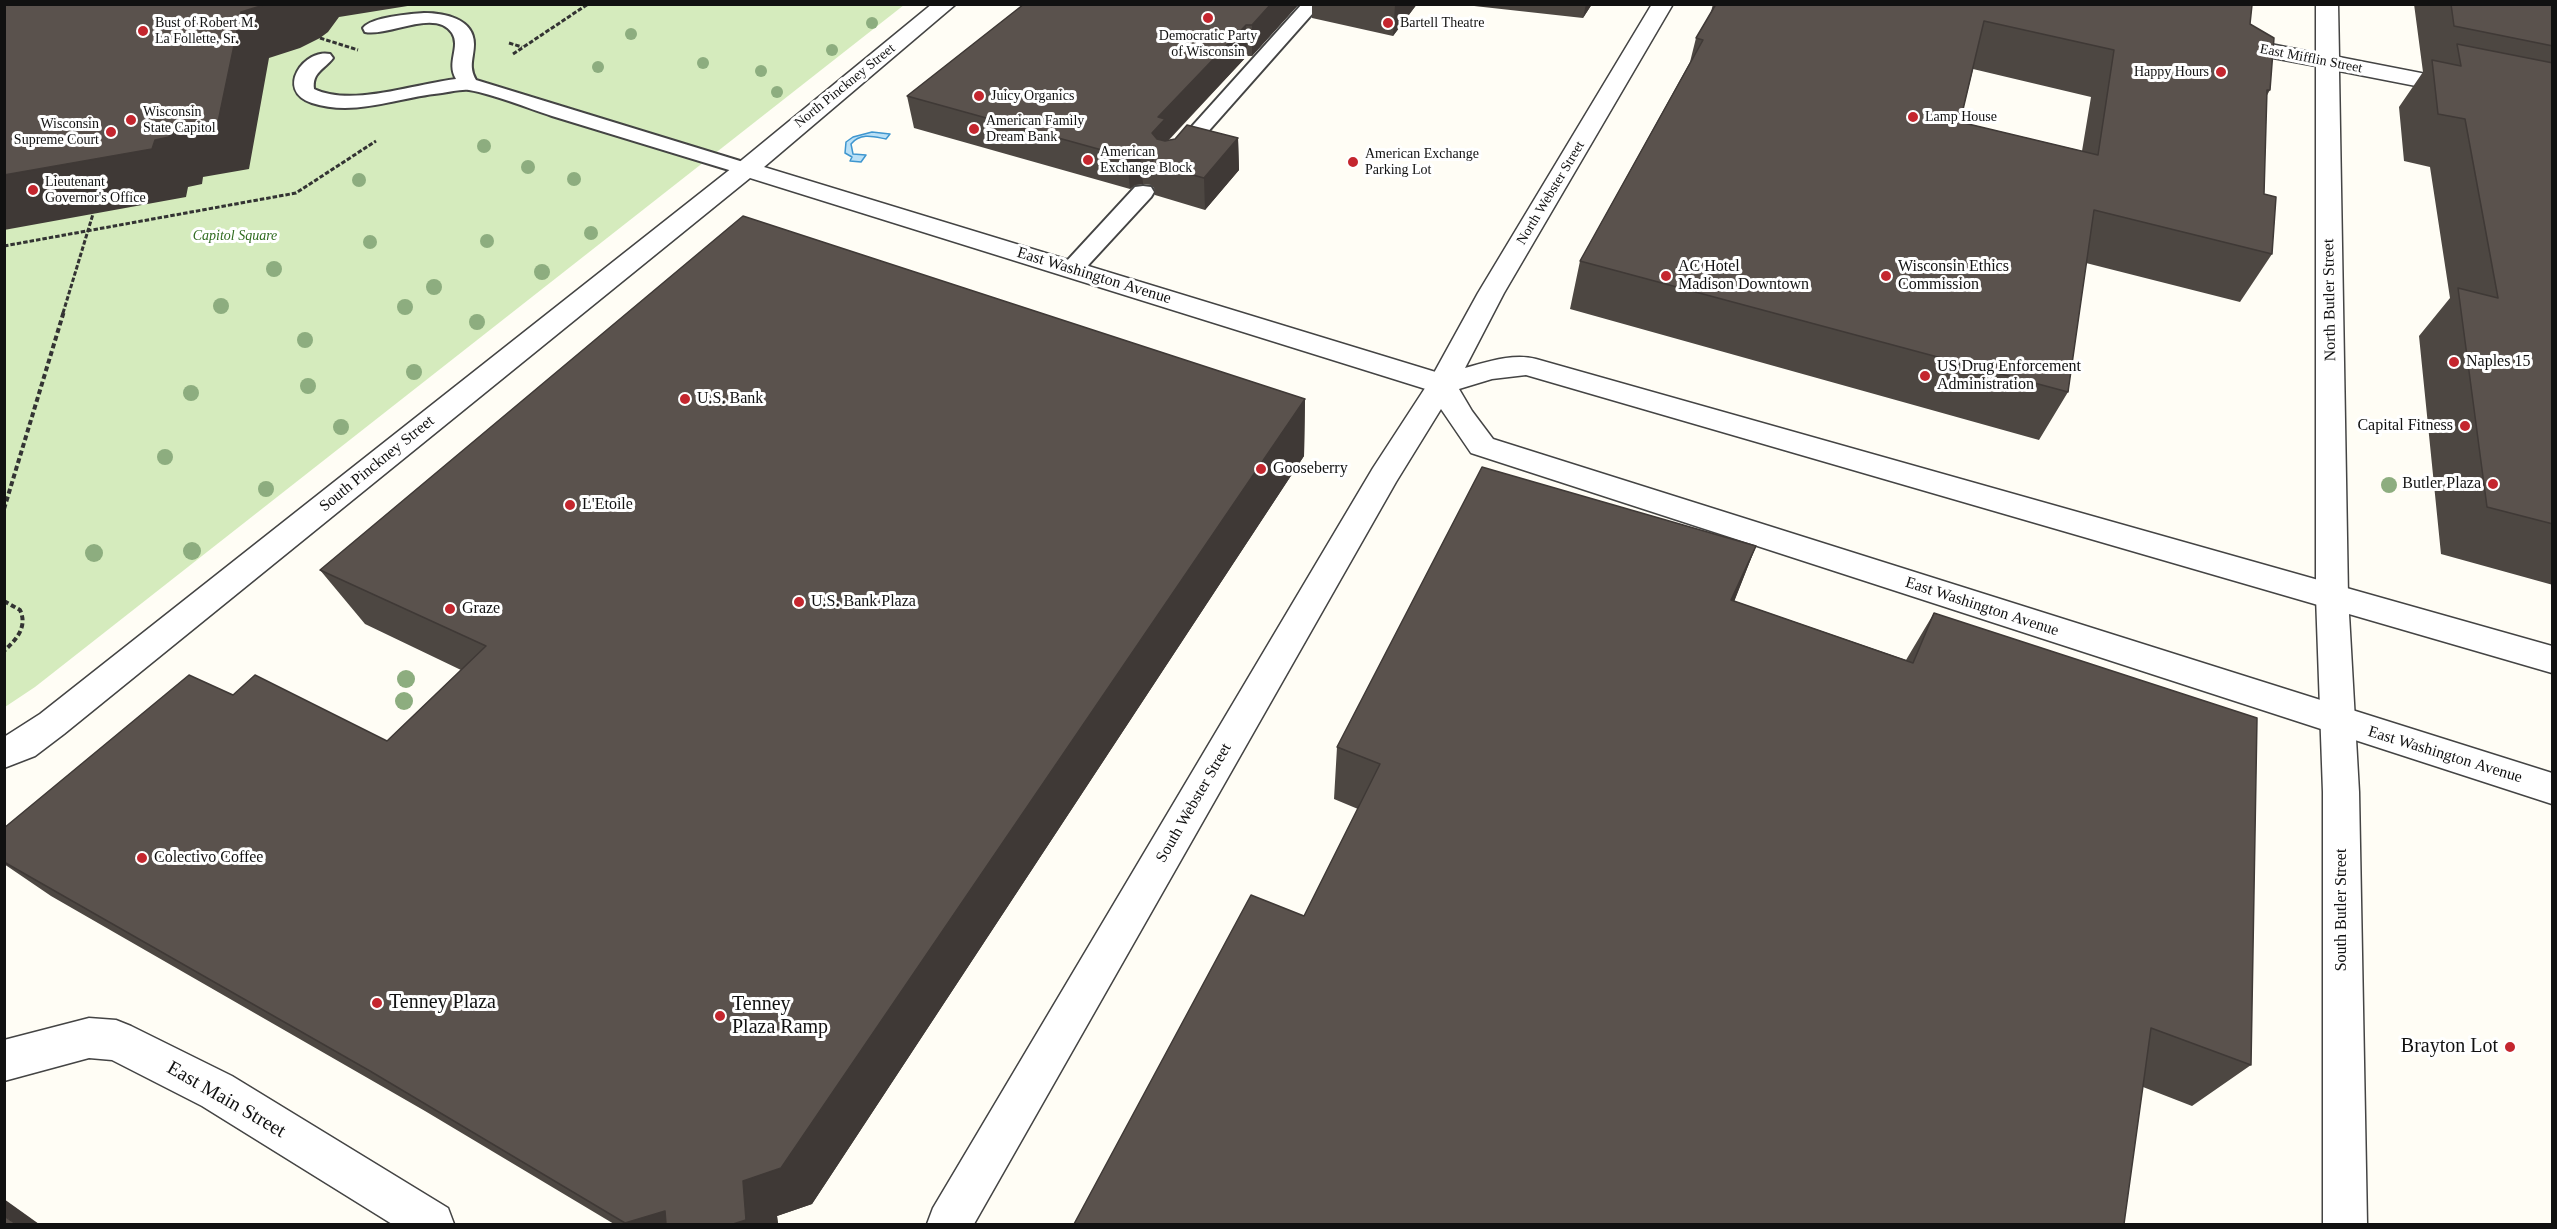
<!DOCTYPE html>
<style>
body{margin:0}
#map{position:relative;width:2557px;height:1229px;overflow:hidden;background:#fffdf5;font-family:"Times New Roman",serif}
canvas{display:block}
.frame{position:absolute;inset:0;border:6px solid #111;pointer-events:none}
</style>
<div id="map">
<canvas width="2557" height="1229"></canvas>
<div class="frame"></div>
</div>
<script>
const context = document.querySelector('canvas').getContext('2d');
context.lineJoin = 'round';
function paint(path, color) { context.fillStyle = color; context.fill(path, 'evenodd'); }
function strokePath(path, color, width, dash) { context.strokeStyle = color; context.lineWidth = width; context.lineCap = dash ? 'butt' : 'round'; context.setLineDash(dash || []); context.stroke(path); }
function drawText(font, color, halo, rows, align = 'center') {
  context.font = font + ' "Times New Roman",serif'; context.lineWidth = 6; context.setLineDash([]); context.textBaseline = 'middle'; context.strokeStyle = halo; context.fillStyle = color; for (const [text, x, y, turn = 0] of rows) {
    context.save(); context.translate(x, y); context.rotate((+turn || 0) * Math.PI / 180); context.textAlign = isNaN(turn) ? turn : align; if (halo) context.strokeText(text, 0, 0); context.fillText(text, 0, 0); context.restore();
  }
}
paint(new Path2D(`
 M 5,5 L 904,5 L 35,687 L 5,707 Z`), '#d5ebbd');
const water = new Path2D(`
 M 872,132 L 890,134 L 886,139 C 875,137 861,132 851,144 L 853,154 L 866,155 L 861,162 L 850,161 L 852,157 L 845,153 L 846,142 L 853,137 Z`);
paint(water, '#b9e0f7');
strokePath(water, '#3f96cf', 1.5);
const service = new Path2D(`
 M 1302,4 L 1321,4 L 1182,161 L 1175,163 L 1168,161 L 1165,157 L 1168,153 Z
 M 424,13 C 443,13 474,18 474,44 C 474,58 468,66 476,80 L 753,165 L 757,169 L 753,173 L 746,175 L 739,173 C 676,154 614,135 552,116 C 527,108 494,94 469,90 C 461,89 450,92 442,93 C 399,97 355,117 312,103 C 274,90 305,48 330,54 L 333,58 C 324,70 312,72 314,89 C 352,107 414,84 456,79 C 446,62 461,47 452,33 C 436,8 387,37 365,32 L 363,28 C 371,17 410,14 424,13 Z
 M 1143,186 L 1151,187 L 1154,192 L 1151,197 L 1080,274 L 1072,276 L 1064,274 L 1061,269 L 1064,264 L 1135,187 Z`);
const minor = new Path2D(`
 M 932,4 L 956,4 L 764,167 L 1452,377 L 1456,384 L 1452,391 L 1442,394 L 1432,391 L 750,178 L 64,734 L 35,756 L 4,768 L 4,737 L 40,714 L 737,164 Z
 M 2316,4 L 2338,4 L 2339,57 L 2462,81 L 2470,83 L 2473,88 L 2470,93 L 2462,95 L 2339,71 L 2348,596 L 2359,792 L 2367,1224 L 2323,1224 L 2323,792 L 2316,596 L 2316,66 L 2230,50 L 2222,48 L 2219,43 L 2222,38 L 2230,36 L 2316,53 Z
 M 89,1018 L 116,1020 L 131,1026 L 232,1076 L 448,1208 L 454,1224 L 392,1224 L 202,1106 L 112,1060 L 89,1058 L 4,1081 L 4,1040 Z`);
const tertiary = new Path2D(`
 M 1652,4 L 1673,4 L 1504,293 L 1465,368 C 1487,362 1513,353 1536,359 L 2552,646 L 2552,673 L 1526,375 L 1492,379 L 1459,389 L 1472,411 L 1493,439 L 2552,773 L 2552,804 L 1471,453 L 1441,409 L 1396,482 L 974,1224 L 927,1224 L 933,1208 L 1373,468 L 1429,382 L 1478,293 Z`);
strokePath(service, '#444', 4);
strokePath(minor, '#444', 3);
strokePath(tertiary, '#444', 3);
strokePath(new Path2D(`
 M 509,43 L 522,47
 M 513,54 L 588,4
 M 4,246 L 296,193 L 376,141
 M 63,313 L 93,214`), '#333', 3, [4.5, 2]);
strokePath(new Path2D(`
 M 4,509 L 64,311
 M 4,601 L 20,610 C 28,627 16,640 4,651`), '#333', 4, [5, 3]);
paint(service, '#fff');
paint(minor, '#fff');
paint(tertiary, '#fff');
strokePath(new Path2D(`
 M 320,38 L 358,50`), '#333', 3, [4.5, 2]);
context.fillStyle = '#8dad7f';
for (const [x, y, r] of [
 [872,23,6],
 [631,34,6],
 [832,50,6],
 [703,63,6],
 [598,67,6],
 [761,71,6],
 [777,92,6],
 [484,146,7],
 [528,167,7],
 [574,179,7],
 [359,180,7],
 [591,233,7],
 [487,241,7],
 [370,242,7],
 [274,269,8],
 [542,272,8],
 [434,287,8],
 [221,306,8],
 [405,307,8],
 [477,322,8],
 [305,340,8],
 [414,372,8],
 [308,386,8],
 [191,393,8],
 [341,427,8],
 [165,457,8],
 [2389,485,8],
 [266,489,8],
 [192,551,9],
 [94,553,9],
 [406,679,9],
 [404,701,9]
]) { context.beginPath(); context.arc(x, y, r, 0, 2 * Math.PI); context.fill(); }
paint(new Path2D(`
 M 1024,4 L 1299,4 L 1252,56 L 1247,56 L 1168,141 L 1238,138 L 1239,170 L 1205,210 L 1155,195 L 1154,188 L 1151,185 L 1143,184 L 1135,185 L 1130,189 L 914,128 L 907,96 Z
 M 1312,4 L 1417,4 L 1393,36 L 1312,18 Z
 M 1456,4 L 1592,4 L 1583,18 Z
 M 1713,4 L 2250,4 L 2250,24 L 2270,90 L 2266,97 L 2264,194 L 2272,254 L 2240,302 L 2086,263 L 2068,392 L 2039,440 L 1570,309 L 1580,261 L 1690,62 L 1696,38 L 1711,12 ZM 1973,69 L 2091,97 L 2082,151 L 1960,122 Z
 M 2414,4 L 2553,4 L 2553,585 L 2441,554 L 2419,336 L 2450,298 L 2430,167 L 2404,161 L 2399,107 L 2423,72 Z
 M 1305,399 L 1304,456 L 812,1204 L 777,1216 L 778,1224 L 614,1224 L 425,1111 L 51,896 L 4,864 L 4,828 L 233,695 L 387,741 L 461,670 L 365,624 L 320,570 Z
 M 1756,546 L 1734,601 L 1906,660 L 1934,613 L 2251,1065 L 2192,1106 L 2143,1087 L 1304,916 L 1358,809 L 1334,799 L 1337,747 Z`), '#4d4742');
paint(new Path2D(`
 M 267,4 L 420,4 L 339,17 L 328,32 L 320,38 L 300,48 L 269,58 L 249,169 L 203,177 L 202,184 L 188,187 L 186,197 L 4,230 L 4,175 L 155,140 L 171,130 L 241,12 Z
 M 1271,4 L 1299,4 L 1252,56 L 1252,25 Z
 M 1395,4 L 1417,4 L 1393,36 L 1395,5 Z
 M 1586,4 L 1592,4 L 1583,18 Z
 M 1246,25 L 1247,56 L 1166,142 L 1167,151 L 1155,165 L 1152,133 L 1158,117 Z
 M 1238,138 L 1239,170 L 1205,210 L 1204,178 Z
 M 1140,152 L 1143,184 L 1135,185 L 1130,189 L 1127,157 L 1132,153 Z
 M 1305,399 L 1304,456 L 812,1204 L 777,1216 L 778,1224 L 733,1224 L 743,1181 Z
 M 1756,546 L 1734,602 L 1731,600 Z
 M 4,1199 L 39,1224 L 16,1224 L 4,1216 Z
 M 665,1211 L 680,1224 L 627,1224 L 625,1223 Z`), '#3f3936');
const building = new Path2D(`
 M 4,4 L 267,4 L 241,12 L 218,122 L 171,130 L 169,137 L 155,140 L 152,149 L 4,175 Z
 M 1024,4 L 1271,4 L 1252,25 L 1246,25 L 1158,117 L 1165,119 L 1152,133 L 1157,139 L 1165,141 L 1175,139 L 1187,125 L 1238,138 L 1204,178 L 1152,164 L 1153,159 L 1149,153 L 1140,152 L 1132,153 L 1127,157 L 907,96 Z
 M 1716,4 L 2252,5 L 2250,24 L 2274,38 L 2270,90 L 2267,90 L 2264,194 L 2276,197 L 2272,254 L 2094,210 L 2068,392 L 1580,261 L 1703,40 L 1696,38 ZM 1984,21 L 2114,50 L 2098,155 L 1960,122 Z
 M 2451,4 L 2553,4 L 2553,46 L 2454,26 Z
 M 2457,44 L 2553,63 L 2553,524 L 2487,507 L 2458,288 L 2498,298 L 2465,119 L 2438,114 L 2432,60 L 2461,66 Z
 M 743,216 L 1305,399 L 781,1168 L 743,1181 L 746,1220 L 733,1224 L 666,1224 L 665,1211 L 625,1223 L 370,1071 L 4,862 L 4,828 L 189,675 L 233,695 L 255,675 L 387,741 L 486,646 L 320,570 Z
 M 1482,467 L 1756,546 L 1731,600 L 1913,663 L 1934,613 L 2257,718 L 2251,1065 L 2151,1028 L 2124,1224 L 1074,1224 L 1251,895 L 1304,916 L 1380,764 L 1337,747 Z
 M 4,1216 L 16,1224 L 4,1224 Z`);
paint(building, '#5a524d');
strokePath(building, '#3f3936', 1.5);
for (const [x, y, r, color] of [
 [1208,18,6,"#c4262e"],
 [1388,23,6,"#c4262e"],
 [143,31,6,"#c4262e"],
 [2221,72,6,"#c4262e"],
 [979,96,6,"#c4262e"],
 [1913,117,6,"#c4262e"],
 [131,120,6,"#c4262e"],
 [974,129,6,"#c4262e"],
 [111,132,6,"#c4262e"],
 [1088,160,6,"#c4262e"],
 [1353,162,6,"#c4262e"],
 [33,190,6,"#c4262e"],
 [1666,276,6,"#c4262e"],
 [1886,276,6,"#c4262e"],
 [2454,362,6,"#c4262e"],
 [1925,376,6,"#c4262e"],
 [685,399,6,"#c4262e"],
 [2465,426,6,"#c4262e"],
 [1261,469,6,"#c4262e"],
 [2493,484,6,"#c4262e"],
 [570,505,6,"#c4262e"],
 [799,602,6,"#c4262e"],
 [450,609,6,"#c4262e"],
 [142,858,6,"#c4262e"],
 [377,1003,6,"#c4262e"],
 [720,1016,6,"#c4262e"],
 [2510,1047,6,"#c4262e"]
]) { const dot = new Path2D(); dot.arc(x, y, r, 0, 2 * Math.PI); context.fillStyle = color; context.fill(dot); strokePath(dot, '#fff', 2); }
drawText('14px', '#111', '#fff', [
 ["Bust of Robert M.",155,23],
 ["La Follette, Sr.",155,39],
 ["Bartell Theatre",1400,23],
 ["Democratic Party",1208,36,"center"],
 ["of Wisconsin",1208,52,"center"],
 ["Happy Hours",2209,72,"right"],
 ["Juicy Organics",991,96],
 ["Wisconsin",143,112],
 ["State Capitol",143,128],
 ["Lamp House",1925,117],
 ["American Family",986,121],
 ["Dream Bank",986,137],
 ["Wisconsin",99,124,"right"],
 ["Supreme Court",99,140,"right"],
 ["American",1100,152],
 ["Exchange Block",1100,168],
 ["American Exchange",1365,154],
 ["Parking Lot",1365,170],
 ["Lieutenant",45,182],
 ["Governor's Office",45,198]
], 'left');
drawText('14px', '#111', '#fff', [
 ["East Mifflin Street",2311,59,11],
 ["North Pinckney Street",845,86,-39],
 ["North Webster Street",1551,193,-59]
]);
drawText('italic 14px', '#2f6b1f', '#fff', [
 ["Capitol Square",235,236]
]);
drawText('16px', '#111', '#fff', [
 ["AC Hotel",1678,267],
 ["Madison Downtown",1678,285],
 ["Wisconsin Ethics",1898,267],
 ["Commission",1898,285],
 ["Naples 15",2466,362],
 ["US Drug Enforcement",1937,367],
 ["Administration",1937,385],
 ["U.S. Bank",697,399],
 ["Capital Fitness",2453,426,"right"],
 ["Gooseberry",1273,469],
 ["Butler Plaza",2481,484,"right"],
 ["L'Etoile",582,505],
 ["U.S. Bank Plaza",811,602],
 ["Graze",462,609],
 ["Colectivo Coffee",154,858]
], 'left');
drawText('16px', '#111', '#fff', [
 ["East Washington Avenue",1094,276,17],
 ["North Butler Street",2330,300,-91],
 ["South Pinckney Street",377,464,-39],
 ["East Washington Avenue",1982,607,18],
 ["East Washington Avenue",2445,755,17],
 ["South Webster Street",1194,803,-60],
 ["South Butler Street",2342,910,-90]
]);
drawText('20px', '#111', '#fff', [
 ["Tenney Plaza",389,1003],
 ["Tenney",732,1005],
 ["Plaza Ramp",732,1028],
 ["Brayton Lot",2498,1047,"right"]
], 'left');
drawText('20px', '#111', '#fff', [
 ["East Main Street",226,1100,30]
]);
</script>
